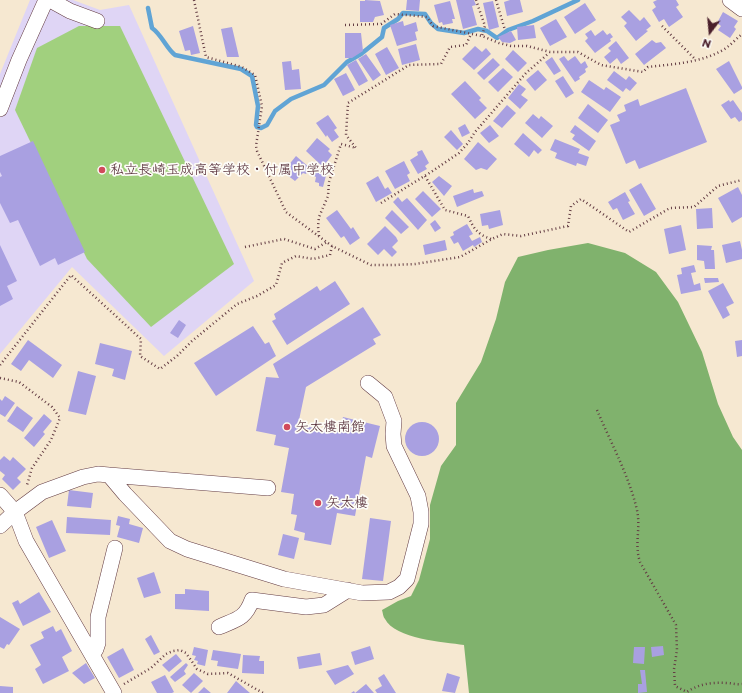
<!DOCTYPE html>
<meta charset="utf-8">
<style>
body{margin:0}
#map{position:relative;width:742px;height:693px;overflow:hidden;background:#f6e8d1;font-family:"Playpen Sans",sans-serif}
canvas{display:block}
.north{position:absolute;left:690px;top:12px;width:40px;height:40px;-webkit-text-stroke:3px #fdfcf7;paint-order:stroke;rotate:196deg;font-size:11px;font-weight:700;line-height:16px;text-align:center;color:#4a1f2b}
.north::after{content:'';display:block;margin:auto;width:14px;height:18px;background:#4a1f2b;clip-path:polygon(50% 0,100% 100%,50% 72%,0 100%)}
</style>
<div id="map">
<canvas width="742" height="693"></canvas>
<div class="north">N</div>
</div>
<script>
const context = document.querySelector('canvas').getContext('2d');
context.lineJoin = 'round';
function paint(path, color) { context.fillStyle = color; context.fill(path, 'evenodd'); }
function strokePath(path, color, width, dash) { context.strokeStyle = color; context.lineWidth = width; context.lineCap = dash ? 'butt' : 'round'; context.setLineDash(dash || []); context.stroke(path); }
function drawText(font, color, halo, rows, align = 'center') {
  context.font = font + ' "Playpen Sans","Klee One",sans-serif'; context.lineWidth = 3.5; context.setLineDash([]); context.textBaseline = 'middle'; context.strokeStyle = halo; context.fillStyle = color; for (const [text, x, y, turn = 0] of rows) {
    context.save(); context.translate(x, y); context.rotate((+turn || 0) * Math.PI / 180); context.textAlign = isNaN(turn) ? turn : align; if (halo) context.strokeText(text, 0, 0); context.fillText(text, 0, 0); context.restore();
  }
}
paint(new Path2D(`
 M 30,0 L 73,0 L 100,10 L 129,5 L 254,281 L 164,356 L 72,267 L 0,354 L 0,74 Z`), '#dfd5f5');
paint(new Path2D(`
 M 79,26 L 120,26 L 234,264 L 151,327 L 87,259 L 15,110 L 37,48 Z`), '#a1d07e');
paint(new Path2D(`
 M 588,243 L 625,253 L 656,272 L 678,302 L 702,352 L 718,404 L 733,437 L 742,450 L 742,693 L 469,693 L 464,645 C 444,642 395,639 385,619 C 383,617 383,613 382,610 L 398,601 L 411,596 L 419,580 L 430,539 L 430,505 L 441,466 L 456,445 L 456,403 L 481,362 L 496,319 L 505,282 L 518,257 L 548,250 Z`), '#80b26d');
strokePath(new Path2D(`
 M 148,8 L 152,28 C 162,35 166,48 175,55 L 241,69 L 252,76 L 258,106 L 256,125 L 257,127 L 261,128 L 267,125 L 275,111 L 291,99 L 324,85 L 347,62 L 361,54 L 382,37 L 384,28 L 398,19 L 403,13 L 425,14 L 431,23 L 438,29 L 464,33 L 478,29 L 487,31 L 497,38 L 508,30 L 533,21 L 578,0`), '#60a4d5', 4.5);
paint(new Path2D(`
 M 365,0 L 380,1 L 384,15 L 375,17 L 373,22 L 360,22 L 360,1 L 365,1 Z
 M 407,0 L 420,0 L 419,11 L 406,10 Z
 M 456,0 L 474,0 L 476,5 L 472,6 L 477,25 L 463,29 Z
 M 510,0 L 520,0 L 523,12 L 507,16 L 504,2 Z
 M 657,0 L 676,0 L 679,5 L 676,7 L 683,17 L 669,27 L 664,19 L 659,22 L 652,10 L 656,7 L 653,2 Z
 M 450,1 L 455,19 L 452,19 L 453,23 L 443,25 L 442,22 L 439,23 L 434,5 Z
 M 493,1 L 499,27 L 489,30 L 483,3 Z
 M 585,3 L 596,20 L 575,34 L 564,17 Z
 M 629,10 L 640,21 L 644,17 L 651,26 L 646,30 L 648,31 L 636,41 L 624,26 L 627,23 L 621,17 Z
 M 723,12 L 738,21 L 734,27 L 736,29 L 730,38 L 718,30 L 721,26 L 717,23 Z
 M 556,19 L 567,37 L 550,46 L 540,28 Z
 M 403,21 L 404,26 L 416,22 L 418,31 L 415,32 L 417,40 L 397,46 L 390,25 Z
 M 534,25 L 536,38 L 518,40 L 517,27 Z
 M 193,26 L 200,53 L 191,55 L 190,50 L 185,51 L 179,31 Z
 M 232,27 L 239,57 L 227,57 L 221,29 Z
 M 591,30 L 595,36 L 603,30 L 607,35 L 610,33 L 613,37 L 610,39 L 611,41 L 595,53 L 585,41 L 588,38 L 585,34 Z
 M 511,31 L 516,40 L 510,43 L 502,42 L 498,37 Z
 M 345,33 L 361,33 L 363,51 L 352,58 L 345,58 Z
 M 652,40 L 656,43 L 661,42 L 666,48 L 644,65 L 635,54 Z
 M 616,41 L 629,58 L 621,64 L 617,58 L 610,64 L 604,57 L 611,51 L 608,48 Z
 M 416,44 L 420,60 L 402,65 L 398,49 Z
 M 475,46 L 482,52 L 486,48 L 491,54 L 474,70 L 462,59 Z
 M 387,47 L 399,68 L 386,75 L 375,54 Z
 M 513,50 L 527,63 L 518,72 L 505,59 Z
 M 366,54 L 381,75 L 373,81 L 358,59 Z
 M 564,56 L 568,61 L 575,56 L 581,64 L 585,61 L 588,67 L 585,69 L 586,72 L 579,77 L 580,79 L 575,82 L 559,59 Z
 M 552,57 L 561,71 L 554,75 L 545,62 Z
 M 493,58 L 500,65 L 484,80 L 477,73 Z
 M 356,60 L 368,81 L 359,86 L 347,65 Z
 M 291,61 L 292,70 L 299,69 L 301,89 L 285,90 L 282,62 Z
 M 729,61 L 742,87 L 742,89 L 734,94 L 716,69 Z
 M 503,68 L 513,77 L 498,92 L 488,82 Z
 M 538,70 L 547,80 L 535,91 L 526,80 Z
 M 614,71 L 626,80 L 629,76 L 637,83 L 630,91 L 626,88 L 623,92 L 607,80 Z
 M 346,73 L 355,90 L 343,96 L 334,79 Z
 M 563,76 L 574,93 L 566,98 L 555,81 Z
 M 589,80 L 604,90 L 606,87 L 621,97 L 610,112 L 581,92 Z
 M 465,81 L 481,98 L 479,100 L 487,108 L 475,119 L 451,94 Z
 M 519,84 L 526,89 L 521,95 L 528,100 L 520,109 L 508,98 Z
 M 686,88 L 707,142 L 639,169 L 635,160 L 626,164 L 610,125 L 620,121 L 617,115 L 626,111 L 624,105 L 638,99 L 640,106 Z
 M 729,100 L 730,102 L 733,100 L 742,113 L 742,120 L 739,122 L 735,117 L 731,119 L 721,105 Z
 M 588,104 L 608,120 L 598,133 L 578,118 Z
 M 507,105 L 516,113 L 502,128 L 493,121 Z
 M 533,114 L 539,119 L 541,116 L 553,126 L 542,138 L 525,123 Z
 M 328,115 L 337,128 L 334,130 L 339,137 L 332,142 L 327,135 L 326,137 L 316,123 Z
 M 465,124 L 470,133 L 462,137 L 458,128 Z
 M 490,125 L 499,136 L 489,143 L 480,133 Z
 M 575,125 L 596,141 L 589,151 L 572,139 L 575,135 L 570,132 Z
 M 451,130 L 463,144 L 457,150 L 444,137 Z
 M 523,133 L 542,150 L 538,154 L 534,150 L 529,157 L 514,144 Z
 M 317,138 L 330,149 L 328,151 L 332,155 L 323,167 L 306,151 Z
 M 555,139 L 580,149 L 578,153 L 589,157 L 586,166 L 577,163 L 576,166 L 555,158 L 557,153 L 550,150 Z
 M 33,141 L 85,252 L 58,265 L 55,258 L 40,266 L 18,220 L 10,223 L 0,203 L 0,177 L 2,176 L 0,172 L 0,156 Z
 M 478,142 L 497,159 L 487,170 L 481,168 L 476,170 L 464,159 Z
 M 422,150 L 429,163 L 425,166 L 427,169 L 418,174 L 410,160 L 418,155 L 417,152 Z
 M 296,156 L 310,168 L 306,174 L 303,173 L 295,181 L 283,172 Z
 M 404,161 L 410,173 L 407,175 L 410,181 L 395,189 L 385,171 Z
 M 316,168 L 327,172 L 323,187 L 319,186 L 319,183 L 315,182 L 316,177 L 314,176 Z
 M 378,176 L 385,189 L 388,187 L 392,193 L 376,202 L 366,183 Z
 M 439,176 L 452,186 L 444,196 L 432,182 Z
 M 641,183 L 656,209 L 644,216 L 629,190 Z
 M 738,187 L 742,195 L 742,217 L 732,223 L 718,198 Z
 M 473,189 L 474,193 L 482,191 L 484,196 L 457,207 L 453,196 Z
 M 423,191 L 441,209 L 432,217 L 415,199 Z
 M 625,192 L 630,201 L 628,202 L 635,214 L 623,220 L 617,208 L 613,210 L 608,202 Z
 M 398,197 L 402,202 L 407,198 L 427,220 L 418,230 L 393,202 Z
 M 712,208 L 713,228 L 697,229 L 696,209 Z
 M 337,210 L 351,229 L 353,227 L 360,238 L 350,245 L 344,236 L 341,238 L 326,218 Z
 M 392,210 L 409,227 L 401,234 L 385,218 Z
 M 500,210 L 503,225 L 489,229 L 488,225 L 482,226 L 480,214 Z
 M 435,220 L 441,228 L 435,232 L 430,224 Z
 M 467,224 L 473,234 L 469,236 L 472,241 L 480,237 L 482,242 L 474,247 L 473,245 L 463,251 L 458,242 L 454,244 L 450,237 L 454,235 L 453,232 Z
 M 681,225 L 686,250 L 669,254 L 664,229 Z
 M 385,226 L 396,237 L 398,241 L 392,247 L 397,252 L 392,257 L 384,249 L 378,255 L 367,244 Z
 M 445,240 L 447,250 L 425,255 L 423,245 Z
 M 740,241 L 742,250 L 742,259 L 726,263 L 722,245 Z
 M 0,245 L 17,281 L 7,286 L 13,299 L 0,306 Z
 M 697,245 L 712,246 L 711,250 L 714,250 L 715,269 L 705,269 L 704,261 L 697,260 Z
 M 694,265 L 696,272 L 691,273 L 694,285 L 700,283 L 701,290 L 681,294 L 677,275 L 682,274 L 681,268 Z
 M 704,278 L 718,278 L 719,282 L 705,283 Z
 M 335,281 L 350,304 L 287,345 L 272,321 L 276,319 L 274,314 L 317,286 L 320,291 Z
 M 723,283 L 734,303 L 726,307 L 730,315 L 723,319 L 708,291 Z
 M 363,307 L 381,335 L 373,339 L 376,344 L 306,387 L 298,425 L 339,432 L 343,417 L 380,426 L 372,458 L 366,456 L 355,516 L 337,513 L 331,545 L 304,540 L 305,533 L 294,530 L 297,515 L 291,514 L 294,494 L 281,492 L 289,448 L 274,445 L 276,435 L 256,431 L 266,377 L 279,378 L 273,364 Z
 M 179,320 L 186,325 L 178,338 L 170,333 Z
 M 253,326 L 265,344 L 269,342 L 276,356 L 216,396 L 194,363 Z
 M 28,340 L 62,365 L 53,378 L 29,360 L 21,371 L 11,364 Z
 M 742,340 L 742,356 L 737,357 L 735,341 Z
 M 100,343 L 132,351 L 125,380 L 112,376 L 114,369 L 95,364 Z
 M 78,371 L 96,376 L 86,415 L 68,411 Z
 M 5,396 L 15,403 L 5,417 L 0,414 L 0,399 L 2,401 Z
 M 17,406 L 33,418 L 23,432 L 7,421 Z
 M 44,414 L 52,421 L 43,432 L 45,434 L 34,447 L 24,438 Z
 M405 439a17 17 0 1 1 34 0a17 17 0 1 1-34 0Z
 M 4,456 L 10,461 L 13,457 L 26,469 L 17,478 L 21,482 L 13,490 L 2,479 L 5,475 L 0,471 L 0,460 Z
 M 69,490 L 93,493 L 91,508 L 67,506 Z
 M 118,516 L 130,519 L 129,524 L 143,528 L 139,543 L 117,537 L 120,526 L 116,525 Z
 M 67,517 L 111,520 L 110,535 L 66,533 Z
 M 370,518 L 391,521 L 383,581 L 362,579 Z
 M 52,520 L 66,551 L 49,558 L 36,527 Z
 M 283,534 L 299,538 L 294,559 L 278,555 Z
 M 154,572 L 161,593 L 144,598 L 137,578 Z
 M 185,589 L 209,591 L 209,611 L 175,609 L 175,594 L 185,594 Z
 M 39,592 L 51,612 L 23,626 L 12,603 L 18,600 L 20,604 Z
 M 0,617 L 20,629 L 9,645 L 7,644 L 4,649 L 0,647 Z
 M 53,626 L 56,632 L 61,629 L 72,651 L 62,657 L 69,671 L 43,684 L 35,669 L 41,665 L 30,645 L 44,638 L 41,632 Z
 M 151,635 L 160,652 L 154,655 L 145,639 Z
 M 370,646 L 374,659 L 355,665 L 351,652 Z
 M 663,646 L 664,655 L 652,657 L 651,647 Z
 M 194,647 L 208,650 L 205,666 L 197,664 L 198,661 L 194,660 L 196,656 L 192,655 Z
 M 634,647 L 645,647 L 644,664 L 633,663 Z
 M 123,648 L 134,670 L 119,678 L 107,657 Z
 M 213,650 L 241,654 L 238,669 L 217,666 L 218,661 L 211,660 Z
 M 320,653 L 322,665 L 299,669 L 297,657 Z
 M 176,654 L 182,661 L 169,672 L 162,665 Z
 M 243,655 L 260,656 L 259,661 L 264,661 L 264,674 L 242,673 Z
 M 86,663 L 95,678 L 84,684 L 72,673 Z
 M 186,663 L 188,665 L 184,671 L 186,674 L 175,682 L 170,677 Z
 M 348,665 L 354,674 L 335,685 L 326,671 Z
 M 640,670 L 645,670 L 647,692 L 638,693 L 638,684 L 642,684 Z
 M 194,673 L 203,681 L 191,693 L 182,685 Z
 M 447,673 L 460,677 L 455,693 L 442,691 Z
 M 384,674 L 396,693 L 377,693 L 375,690 L 382,686 L 378,678 Z
 M 165,675 L 174,692 L 172,693 L 157,693 L 151,682 Z
 M 236,681 L 250,693 L 227,693 Z
 M 366,684 L 374,693 L 351,693 L 354,691 L 355,693 Z
 M 0,686 L 13,687 L 13,693 L 0,693 Z
 M 204,687 L 211,693 L 198,693 Z`), '#a9a0e1');
const minor = new Path2D(`
 M 50,0 L 70,11 L 97,21
 M 730,0 L 742,9
 M 0,109 L 19,60 L 46,0
 M 109,475 L 268,488
 M 0,495 L 15,512 L 26,541 L 114,693
 M 0,526 L 15,512 L 42,492 L 83,477 L 98,474 L 109,475 L 125,494 L 170,541 L 187,549 L 284,579 L 362,593 L 389,592 L 399,587 L 407,579 L 421,524 L 421,512 L 418,496 L 394,446 L 393,434 L 394,421 L 385,397 L 368,383
 M 219,627 C 237,619 245,619 252,600 L 306,607 L 324,605 L 348,590
 M 92,655 L 96,649 L 98,643 L 98,617 L 115,548`);
strokePath(minor, '#643d44', 16);
strokePath(new Path2D(`
 M 194,0 L 206,57 L 242,67 L 255,75 L 262,106 L 256,146 L 257,151 L 286,212 L 332,246 L 371,265 L 393,265 L 415,264 L 460,257 L 492,239 L 503,234 L 521,236 L 568,226 L 571,206 L 581,199 L 629,232 L 670,208 L 694,207 L 718,186 L 742,180
 M 476,0 L 485,26 L 482,36
 M 496,0 L 505,30
 M 345,25 L 381,24 L 395,14 L 427,17 L 433,26 L 482,36 L 499,43 L 511,46 L 527,46 L 550,52 L 578,52 L 601,65 L 643,72 L 648,67 C 673,64 700,63 723,50 C 730,46 736,39 742,34
 M 662,26 L 696,60
 M 425,176 L 445,210 L 468,216 C 474,229 477,234 491,239
 M 381,203 L 431,172 L 459,153 L 468,143 L 475,132 L 526,73 L 549,53
 M 319,236 L 318,226 L 319,217 L 328,196 L 329,182 L 341,144 L 356,148 L 346,135 L 348,103 L 409,65 L 441,64 L 450,47 L 466,45 L 471,34
 M 245,247 L 284,239 L 315,249 L 327,242
 M 0,365 L 71,275 L 141,339 L 140,356 L 160,369 L 177,356 L 192,341 L 237,304 L 257,296 L 276,285 L 282,263 L 296,256 L 313,259 L 330,255 L 332,246
 M 0,378 L 19,382 L 52,407 L 60,418 L 51,440 L 32,468 L 27,485
 M 597,410 C 611,443 629,476 637,510 C 641,529 634,544 640,562 L 676,625 L 677,650 L 674,669 L 675,686 L 687,692 C 698,684 712,682 726,683 C 732,683 737,685 742,684
 M 124,684 L 151,668 L 166,654 L 173,651 L 180,650 L 186,653 L 197,669 L 208,674 L 228,673 L 263,693`), '#643d44', 2.5, [1, 3]);
strokePath(minor, '#fff', 15);
for (const [x, y, r, color] of [
 [102,170,4,"#d1495b"],
 [287,427,4,"#d1495b"],
 [318,503,4,"#d1495b"]
]) { const dot = new Path2D(); dot.arc(x, y, r, 0, 2 * Math.PI); context.fillStyle = color; context.fill(dot); strokePath(dot, '#fdfcf7', 1.5); }
drawText('14px', '#4a1f2b', '#fdfcf7', [
 ["私立長崎玉成高等学校・付属中学校",110,170],
 ["矢太樓南館",295,427],
 ["矢太樓",326,503]
], 'left');
</script>
